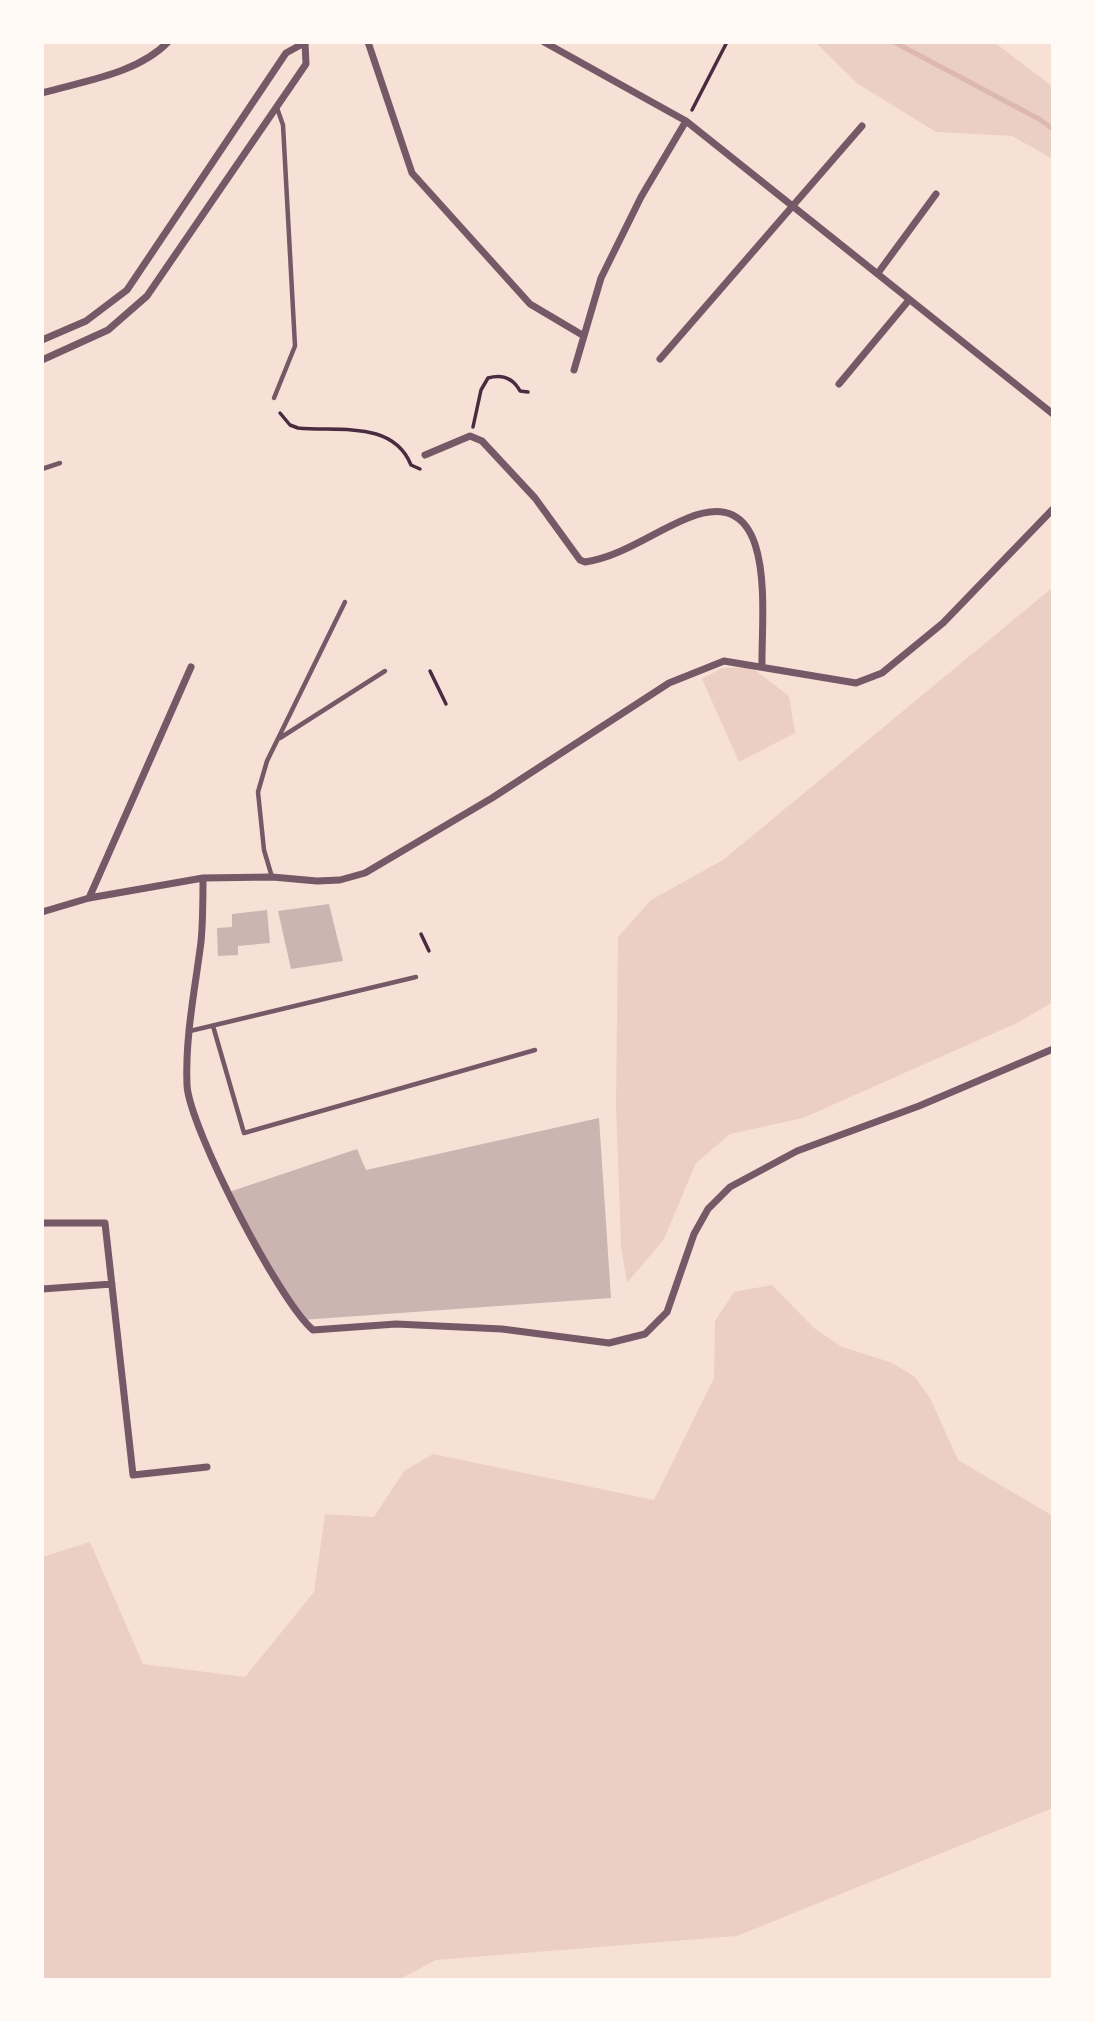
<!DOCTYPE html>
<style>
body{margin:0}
#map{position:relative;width:1095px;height:2022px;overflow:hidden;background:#f7e1d7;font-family:Poppins,sans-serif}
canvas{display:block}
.frame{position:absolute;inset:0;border:44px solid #fffaf5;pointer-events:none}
</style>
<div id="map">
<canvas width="1095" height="2022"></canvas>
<div class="frame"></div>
</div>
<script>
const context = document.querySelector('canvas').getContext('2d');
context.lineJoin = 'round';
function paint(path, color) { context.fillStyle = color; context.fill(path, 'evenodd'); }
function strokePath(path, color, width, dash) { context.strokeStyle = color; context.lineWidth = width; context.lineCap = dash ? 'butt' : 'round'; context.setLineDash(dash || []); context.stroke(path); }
paint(new Path2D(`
 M 815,42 L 994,42 L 1053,87 L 1053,159 L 1012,136 L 936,132 L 858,84 Z
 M 1053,587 L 1053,1002 L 1017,1023 L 803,1118 L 730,1134 L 696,1163 L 664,1239 L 627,1283 L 621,1246 L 616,1105 L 618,937 L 651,900 L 723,860 Z
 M 751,667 L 789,696 L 795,733 L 739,762 L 702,679 L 722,668 Z
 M 772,1285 L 814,1328 L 842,1347 L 890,1362 L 914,1376 L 930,1398 L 958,1460 L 1053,1516 L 1053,1808 L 737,1936 L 436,1960 L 398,1980 L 42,1980 L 42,1557 L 90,1542 L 143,1664 L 245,1677 L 314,1592 L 325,1514 L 374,1517 L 404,1471 L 433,1454 L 654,1500 L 714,1378 L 715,1321 L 734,1292 Z`), '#ebcfc5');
strokePath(new Path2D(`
 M 894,42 L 1039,119 L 1053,129`), '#dcb8b0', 5);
paint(new Path2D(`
 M 329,904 L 343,961 L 291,969 L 278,911 Z
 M 267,910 L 270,943 L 238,946 L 238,955 L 218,956 L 217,928 L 232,927 L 232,914 Z
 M 599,1118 L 611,1298 L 301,1320 L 229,1192 L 357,1149 L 366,1170 Z`), '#ccb4b1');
strokePath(new Path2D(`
 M 692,110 L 727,42
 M 280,413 L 290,425 L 298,428 C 338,432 393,420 411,465 L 420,469
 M 473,427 L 481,390 L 488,378 C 502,374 513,378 520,391 L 528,392
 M 430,671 L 446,704
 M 421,934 L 429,951`), '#4a2c40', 3.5);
strokePath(new Path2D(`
 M 274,398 L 295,346 L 283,125 L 277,108
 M 42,469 L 60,463
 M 280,738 L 385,671
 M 272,877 L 264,850 L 258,792 L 267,761 L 345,602
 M 213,1026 L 244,1133 L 535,1050
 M 190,1031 L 416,977`), '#755966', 4.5);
strokePath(new Path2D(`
 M 368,42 L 412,173 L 530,304 L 584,336
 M 544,42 L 686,121 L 1053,414
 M 42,93 C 83,81 137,74 168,42
 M 878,273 L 936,194
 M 42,340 L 86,321 L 127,290 L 286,53 L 306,42
 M 660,359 L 862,126
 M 42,360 L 108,330 L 147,296 L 306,64 L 305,43
 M 574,370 L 601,278 L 641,197 L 686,121
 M 839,384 L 909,300
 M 425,455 L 470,436 L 482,441 L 535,498 L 580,560 L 585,562 C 623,556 653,532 688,518 C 779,481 761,614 762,666
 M 203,878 C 203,899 203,921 201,942 C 195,989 185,1037 187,1085 C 189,1127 280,1303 313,1330 L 396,1324 L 502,1329 L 609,1343 L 645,1334 L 667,1312 L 694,1234 L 708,1209 L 730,1187 L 797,1151 L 919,1106 L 1053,1049
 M 89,898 L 191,667
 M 42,912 L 89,898 L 203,878 L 272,877 L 317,881 L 340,880 L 365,873 L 492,798 L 669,683 L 724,661 L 856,683 L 882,673 L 943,623 L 1053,509
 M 42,1223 L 105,1223 L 133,1475 L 207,1467
 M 42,1289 L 112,1284`), '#755966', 7);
</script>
